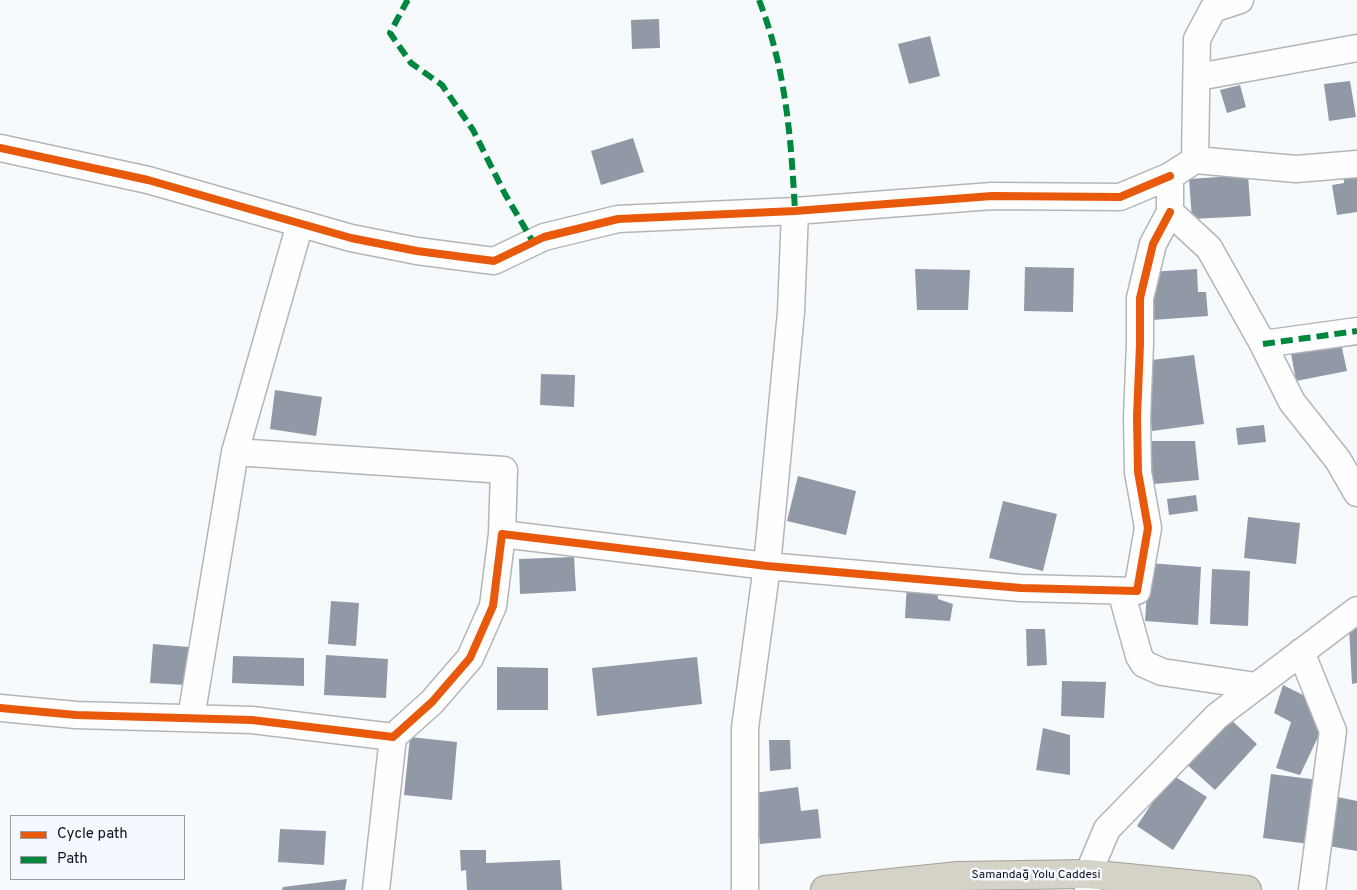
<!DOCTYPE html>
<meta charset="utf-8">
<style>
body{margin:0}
#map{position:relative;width:1357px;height:890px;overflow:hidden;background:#f7fafd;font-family:Overpass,sans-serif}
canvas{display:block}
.legend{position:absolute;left:10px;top:815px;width:175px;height:65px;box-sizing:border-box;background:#f5f9ff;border:1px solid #999ca1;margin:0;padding:6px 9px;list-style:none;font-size:15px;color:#101114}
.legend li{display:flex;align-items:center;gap:10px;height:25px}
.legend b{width:25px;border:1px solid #999ca1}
</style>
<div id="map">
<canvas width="1357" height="890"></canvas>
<ul class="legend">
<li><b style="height:6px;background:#e8590c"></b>Cycle path</li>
<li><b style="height:6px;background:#00873e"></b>Path</li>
</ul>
</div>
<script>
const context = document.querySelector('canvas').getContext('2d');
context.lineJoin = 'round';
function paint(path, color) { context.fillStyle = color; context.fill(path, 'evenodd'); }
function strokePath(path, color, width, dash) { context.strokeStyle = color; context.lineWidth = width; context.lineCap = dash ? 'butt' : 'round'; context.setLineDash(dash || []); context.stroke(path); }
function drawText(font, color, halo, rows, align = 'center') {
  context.font = font + ' Overpass,sans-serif'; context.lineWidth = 5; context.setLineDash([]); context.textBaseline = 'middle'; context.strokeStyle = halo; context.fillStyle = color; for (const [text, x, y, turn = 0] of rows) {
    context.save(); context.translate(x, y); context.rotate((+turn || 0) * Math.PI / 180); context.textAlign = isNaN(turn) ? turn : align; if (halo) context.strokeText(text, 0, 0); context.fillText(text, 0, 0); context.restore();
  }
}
paint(new Path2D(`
 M 659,19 L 660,48 L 632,49 L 631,20 Z
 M 930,36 L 940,76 L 909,84 L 898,44 Z
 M 1350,81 L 1356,117 L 1329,121 L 1324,84 Z
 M 1240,85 L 1246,107 L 1227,113 L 1220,90 Z
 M 633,138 L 644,172 L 601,185 L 591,151 Z
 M 1357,169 L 1357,212 L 1337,215 L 1332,185 L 1344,183 L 1343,171 Z
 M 1248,175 L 1251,216 L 1192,219 L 1189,179 Z
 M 1025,267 L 1074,268 L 1073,312 L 1024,311 Z
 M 915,269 L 970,270 L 968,310 L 917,310 Z
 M 1197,269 L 1198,292 L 1206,292 L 1208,316 L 1153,320 L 1149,272 Z
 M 1340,339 L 1347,371 L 1296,381 L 1290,348 Z
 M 1194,355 L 1204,424 L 1152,431 L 1143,361 Z
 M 541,374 L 575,375 L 574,407 L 540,405 Z
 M 275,390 L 322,397 L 316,436 L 270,429 Z
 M 1264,425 L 1266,442 L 1238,445 L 1236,428 Z
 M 1141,441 L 1195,441 L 1199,480 L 1143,485 Z
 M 798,476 L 856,491 L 846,535 L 787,521 Z
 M 1196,495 L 1198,511 L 1169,515 L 1167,499 Z
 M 1003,501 L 1057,514 L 1043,571 L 989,558 Z
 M 1248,517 L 1300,523 L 1296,564 L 1244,558 Z
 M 574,557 L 576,591 L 520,594 L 519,559 Z
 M 1149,563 L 1201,567 L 1198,625 L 1145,621 Z
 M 1212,569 L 1250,571 L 1248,626 L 1210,624 Z
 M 907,582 L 937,584 L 938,599 L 953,604 L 950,621 L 905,618 Z
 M 331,601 L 359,603 L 356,646 L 328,644 Z
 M 1357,626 L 1357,683 L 1352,684 L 1349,627 Z
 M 1026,629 L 1045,629 L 1047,665 L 1027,666 Z
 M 153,644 L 189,647 L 186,685 L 150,683 Z
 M 326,655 L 388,659 L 386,698 L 324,695 Z
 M 233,656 L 304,658 L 304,686 L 232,683 Z
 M 697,657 L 702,704 L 597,716 L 592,668 Z
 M 497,667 L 548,668 L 548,710 L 497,710 Z
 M 1062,681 L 1106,682 L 1104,718 L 1061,716 Z
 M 1283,685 L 1305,696 L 1317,712 L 1319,735 L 1300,775 L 1276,768 L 1291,722 L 1274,713 Z
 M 1226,715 L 1257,744 L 1215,790 L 1183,761 Z
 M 1043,728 L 1070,735 L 1070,775 L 1036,770 Z
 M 410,737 L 457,742 L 452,800 L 404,795 Z
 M 769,740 L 790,740 L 791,769 L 770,771 Z
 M 1171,774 L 1207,797 L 1173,850 L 1137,826 Z
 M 1271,774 L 1318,780 L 1309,844 L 1263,838 Z
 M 798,787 L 801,811 L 818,809 L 821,838 L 760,844 L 754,793 Z
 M 1328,795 L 1357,801 L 1357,851 L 1323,845 Z
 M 280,829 L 326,831 L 324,865 L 278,862 Z
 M 460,850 L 486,850 L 486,863 L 560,860 L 562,890 L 467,890 L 466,870 L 461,871 Z
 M 347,879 L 345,890 L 282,890 L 283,887 Z`), '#9099a5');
const street = new Path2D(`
 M 1240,0 L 1213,9 L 1197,39 L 1195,160 L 1170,176 L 1170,212 L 1209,248 L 1263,344 L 1292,402 L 1338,460 L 1357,493
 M 1198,77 L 1357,48
 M 0,148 L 148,180 L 351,238 L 417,251 L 494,261 L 544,237 L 618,219 L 795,211 L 992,196 L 1120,197 L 1170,176
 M 1195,160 L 1296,169 L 1357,164
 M 1263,344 L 1357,331
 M 235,452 L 504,470 L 502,534
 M 1121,591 L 1139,656 L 1144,664 L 1162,672 L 1256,686
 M 1301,652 L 1333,731 L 1312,890
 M 0,708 L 76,715 L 252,720 L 393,737 L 432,702 L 470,658 L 493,606 L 502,534 L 767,566 L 1021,588 L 1137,591 L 1148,528 L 1138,472 L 1137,417 L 1140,344 L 1140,298 L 1153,244 L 1170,212
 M 191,718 L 235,452 L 300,224
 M 376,890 L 393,737
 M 745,890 L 745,728 L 767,566 L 791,312 L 795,211
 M 1088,890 L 1088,874 L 1107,829 L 1217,716 L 1357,610`);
const highway = new Path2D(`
 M 825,890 L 958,876 L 1088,874 L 1247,890`);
strokePath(street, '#b3b5b7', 29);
strokePath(highway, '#a3a096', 30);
strokePath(street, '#fefeff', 26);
strokePath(highway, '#d5d2c7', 28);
strokePath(new Path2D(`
 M 409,0 L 407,1 L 390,33 L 411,63 L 442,85 L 473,130 L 505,194 L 533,242
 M 759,0 C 786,69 791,138 795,211
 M 1263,344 L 1357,331`), '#00873e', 6, [12, 6]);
strokePath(new Path2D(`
 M 0,148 L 148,180 L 351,238 L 417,251 L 494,261 L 544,237 L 618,219 L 795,211 L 992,196 L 1120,197 L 1170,176
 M 0,708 L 76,715 L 252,720 L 393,737 L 432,702 L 470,658 L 493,606 L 502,534 L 767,566 L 1021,588 L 1137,591 L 1148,528 L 1138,472 L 1137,417 L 1140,344 L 1140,298 L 1153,244 L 1170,212`), '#e8590c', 8);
drawText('12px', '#101114', '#f5f9ff', [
 ["Samandağ Yolu Caddesi",1036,876]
]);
</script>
